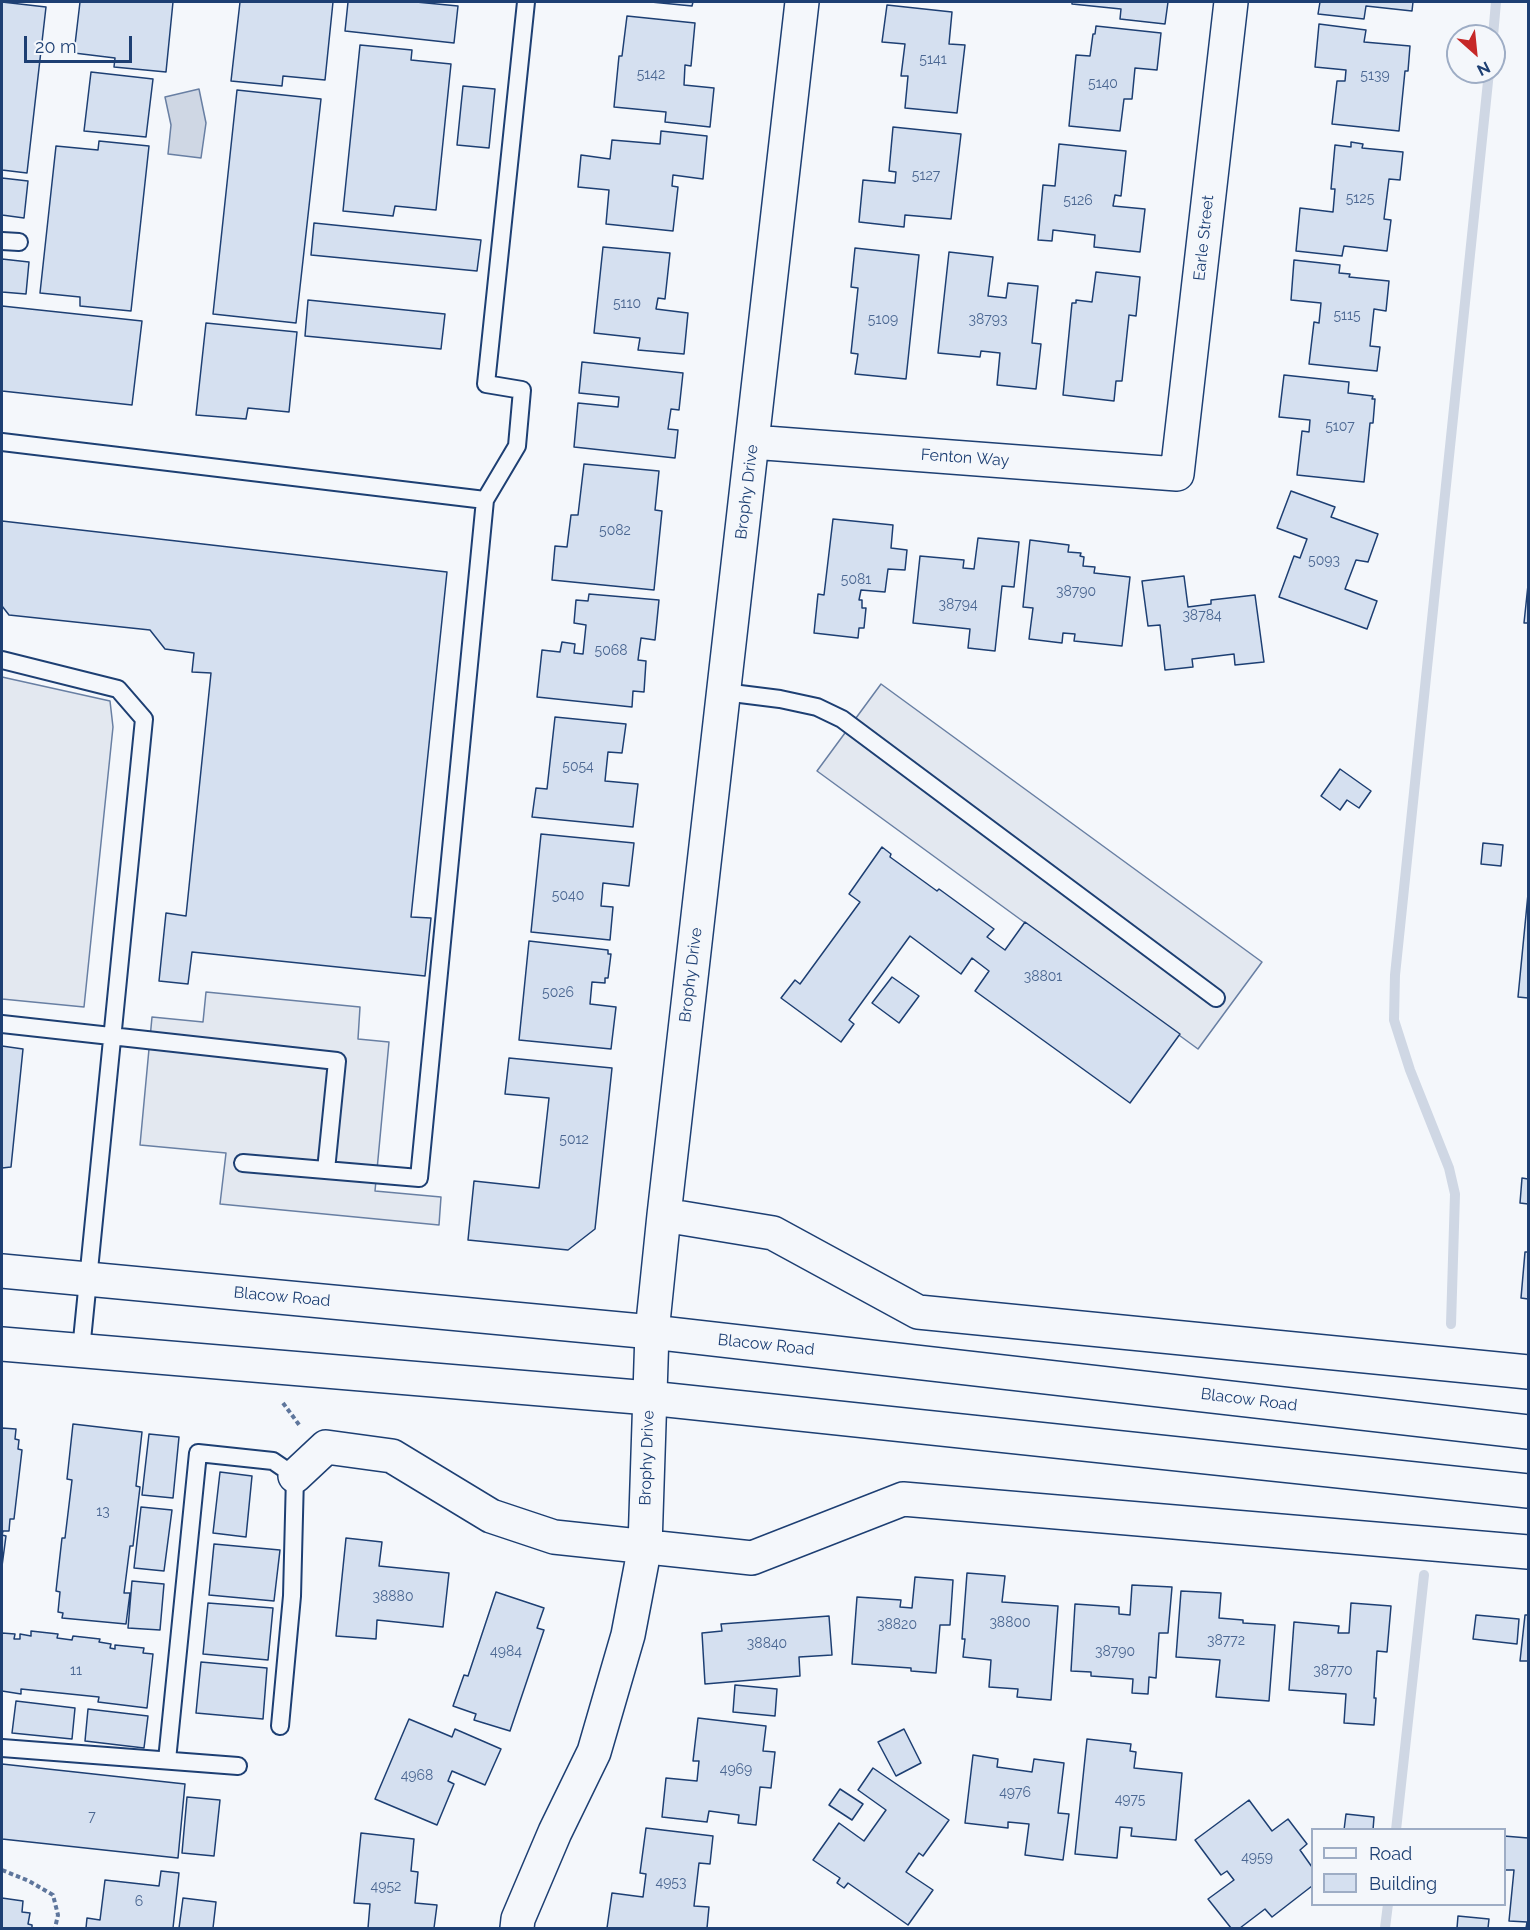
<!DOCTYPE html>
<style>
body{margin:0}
#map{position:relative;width:1530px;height:1930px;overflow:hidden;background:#f4f7fb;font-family:Raleway,sans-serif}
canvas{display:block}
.frame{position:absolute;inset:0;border:3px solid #1d3f73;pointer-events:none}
.legend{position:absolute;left:1311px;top:1828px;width:195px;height:78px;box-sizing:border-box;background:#f4f7fb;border:2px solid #9eadc5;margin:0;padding:8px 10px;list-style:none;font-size:18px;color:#1d3f73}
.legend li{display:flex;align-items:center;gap:12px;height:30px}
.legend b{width:30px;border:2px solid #9eadc5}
.north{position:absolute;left:1446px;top:24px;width:60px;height:60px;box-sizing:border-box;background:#f4f7fb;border:2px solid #9eadc5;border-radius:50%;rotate:153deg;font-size:16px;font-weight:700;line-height:24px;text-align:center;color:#1d3f73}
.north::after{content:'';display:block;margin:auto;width:21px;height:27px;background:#c62828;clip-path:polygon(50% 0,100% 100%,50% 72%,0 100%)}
.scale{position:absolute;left:24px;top:36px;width:108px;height:27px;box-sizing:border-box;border:3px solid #1d3f73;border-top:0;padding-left:8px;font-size:18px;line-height:21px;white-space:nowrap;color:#1d3f73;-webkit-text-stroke:4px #f4f7fb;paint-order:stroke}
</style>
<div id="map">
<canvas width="1530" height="1930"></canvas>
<div class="frame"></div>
<ul class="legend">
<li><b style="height:8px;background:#f4f7fb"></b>Road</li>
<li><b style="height:16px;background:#d5e0f0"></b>Building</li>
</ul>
<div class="north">N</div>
<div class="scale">20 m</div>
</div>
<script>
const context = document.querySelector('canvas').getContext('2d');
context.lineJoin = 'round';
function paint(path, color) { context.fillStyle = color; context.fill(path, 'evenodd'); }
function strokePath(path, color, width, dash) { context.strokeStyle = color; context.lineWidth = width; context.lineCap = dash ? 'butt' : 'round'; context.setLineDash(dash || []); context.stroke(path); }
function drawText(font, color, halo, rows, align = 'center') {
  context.font = font + ' Raleway,sans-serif'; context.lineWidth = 4.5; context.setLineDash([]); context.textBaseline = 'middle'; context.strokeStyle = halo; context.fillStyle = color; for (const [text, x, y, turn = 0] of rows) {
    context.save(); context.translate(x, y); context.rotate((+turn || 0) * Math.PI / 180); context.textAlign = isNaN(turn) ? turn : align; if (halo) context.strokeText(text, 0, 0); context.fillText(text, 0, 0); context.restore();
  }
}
const parking = new Path2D(`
 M 2,677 L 110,701 L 113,727 L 84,1007 L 2,999 Z
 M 881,684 L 1262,962 L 1198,1049 L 817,771 Z
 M 206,992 L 360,1007 L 358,1039 L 389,1042 L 375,1191 L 441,1197 L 439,1225 L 220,1204 L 226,1153 L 140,1145 L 152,1017 L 203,1022 Z`);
paint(parking, '#e3e8f0');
strokePath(parking, '#687fa3', 1.5);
const water = new Path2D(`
 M 199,89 L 206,123 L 201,158 L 168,154 L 171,125 L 165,97 Z`);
paint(water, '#cfd7e4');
strokePath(water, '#687fa3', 1.5);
strokePath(new Path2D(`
 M 1493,36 L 1496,2
 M 1451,1324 L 1455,1194 L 1449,1168 L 1410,1070 L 1394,1020 L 1395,975 L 1489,72
 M 1396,1830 L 1424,1575
 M 1385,1928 L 1388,1904`), '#cfd7e4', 10);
const building = new Path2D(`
 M 2,2 L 46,7 L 27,173 L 2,170 Z
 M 80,2 L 173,2 L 166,72 L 114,67 L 115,58 L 74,53 Z
 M 240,2 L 333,2 L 325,80 L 283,76 L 282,86 L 231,81 Z
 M 348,2 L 416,2 L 458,6 L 454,43 L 345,31 Z
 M 651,2 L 693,2 L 692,6 Z
 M 1072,2 L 1168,2 L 1165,24 L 1120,19 L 1121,9 L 1072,4 Z
 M 1320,2 L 1413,2 L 1412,11 L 1366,6 L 1364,19 L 1318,14 Z
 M 887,5 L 952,12 L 949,44 L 965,45 L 957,113 L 905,108 L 908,76 L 901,76 L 905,44 L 882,42 Z
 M 627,16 L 695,23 L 691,66 L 685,65 L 684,85 L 714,88 L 710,127 L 665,122 L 666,112 L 614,107 L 619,56 L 622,56 Z
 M 1319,24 L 1366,30 L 1364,42 L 1410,46 L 1408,71 L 1405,71 L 1399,131 L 1332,124 L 1337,81 L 1345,81 L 1346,70 L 1315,67 Z
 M 1096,26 L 1161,33 L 1157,70 L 1135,68 L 1132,99 L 1124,99 L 1120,131 L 1069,126 L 1076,55 L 1090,56 L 1093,34 L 1095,34 Z
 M 360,45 L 412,50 L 411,60 L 451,64 L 436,210 L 395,206 L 393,216 L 343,211 Z
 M 91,72 L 153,79 L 146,137 L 84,131 Z
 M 463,86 L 495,89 L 489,148 L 457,145 Z
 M 237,90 L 321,99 L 296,323 L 213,314 Z
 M 893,127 L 961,134 L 951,219 L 905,215 L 904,227 L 859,222 L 863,180 L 895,183 L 896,172 L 889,171 Z
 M 661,131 L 707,136 L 703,179 L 673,175 L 672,186 L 678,187 L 673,231 L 606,224 L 609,190 L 578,187 L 581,155 L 610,159 L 612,140 L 660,144 Z
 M 99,141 L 149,146 L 131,311 L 80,306 L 80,297 L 40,293 L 56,146 L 98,150 Z
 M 1351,142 L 1363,144 L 1362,148 L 1403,152 L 1400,180 L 1389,179 L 1384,219 L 1391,220 L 1387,251 L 1344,246 L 1342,256 L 1296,251 L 1300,208 L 1333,212 L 1335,189 L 1331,189 L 1335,145 L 1351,147 Z
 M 1059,144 L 1126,151 L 1121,196 L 1115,195 L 1113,206 L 1145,209 L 1140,252 L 1094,247 L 1095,235 L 1053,230 L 1052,241 L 1038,240 L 1043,185 L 1055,186 Z
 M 2,178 L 28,181 L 24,218 L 2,215 Z
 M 314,223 L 481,240 L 477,271 L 311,255 Z
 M 603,247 L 670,253 L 665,299 L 658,298 L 656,309 L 688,313 L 684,354 L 638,350 L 640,338 L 594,333 Z
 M 855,248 L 919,255 L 906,379 L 855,374 L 858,354 L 851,353 L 858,288 L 851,287 Z
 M 949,252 L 993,257 L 988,296 L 1006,298 L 1008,283 L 1038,286 L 1032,343 L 1041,344 L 1036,389 L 997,385 L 1000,353 L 981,351 L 980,357 L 938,353 Z
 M 2,259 L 29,262 L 26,294 L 2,292 Z
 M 1294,260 L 1340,265 L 1339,273 L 1350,274 L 1349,277 L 1389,281 L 1386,311 L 1374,309 L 1370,346 L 1380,347 L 1377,371 L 1309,364 L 1314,322 L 1319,323 L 1321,303 L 1291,300 Z
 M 1096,272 L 1140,277 L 1136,316 L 1129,315 L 1122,381 L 1116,381 L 1114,401 L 1063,395 L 1072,303 L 1076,303 L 1076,300 L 1092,302 Z
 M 308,300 L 445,314 L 441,349 L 305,336 Z
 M 2,306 L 142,321 L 132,405 L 2,391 Z
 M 206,323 L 297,332 L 289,412 L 248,408 L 246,419 L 196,415 Z
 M 582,362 L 683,373 L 679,410 L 671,409 L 668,429 L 678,430 L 675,458 L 574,447 L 578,403 L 618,407 L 619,397 L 579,393 Z
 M 1284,375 L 1349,382 L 1348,393 L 1373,396 L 1372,399 L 1375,399 L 1373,423 L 1370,423 L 1364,482 L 1297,475 L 1302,431 L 1309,432 L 1310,420 L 1279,417 Z
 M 584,464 L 659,471 L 655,510 L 662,511 L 654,590 L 552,580 L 555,546 L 567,547 L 571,515 L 578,515 Z
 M 1291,491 L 1335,507 L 1331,517 L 1378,534 L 1368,562 L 1356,560 L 1345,589 L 1377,601 L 1367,629 L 1279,597 L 1294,556 L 1300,558 L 1307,539 L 1277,528 Z
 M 833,519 L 893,525 L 891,548 L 907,550 L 905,570 L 888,569 L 885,592 L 861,590 L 859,600 L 862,600 L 862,608 L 866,608 L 864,628 L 859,628 L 858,638 L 814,633 L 818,594 L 824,595 Z
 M 2,521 L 447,572 L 411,917 L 431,918 L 425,976 L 192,952 L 188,984 L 159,981 L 166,913 L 186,916 L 211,673 L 192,672 L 194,653 L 165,649 L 150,630 L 9,615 L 2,606 Z
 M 978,538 L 1019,542 L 1014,587 L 1002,586 L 995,651 L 968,648 L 970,629 L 913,623 L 920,556 L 964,560 L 963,568 L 974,569 Z
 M 1030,540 L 1069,545 L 1068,552 L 1081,553 L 1080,556 L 1084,557 L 1083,566 L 1095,567 L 1094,573 L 1130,577 L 1122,646 L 1074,641 L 1075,634 L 1063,633 L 1062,643 L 1029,639 L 1033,608 L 1023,607 Z
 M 1184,576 L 1188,607 L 1211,604 L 1211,600 L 1255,595 L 1264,662 L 1235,665 L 1234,654 L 1192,659 L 1193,667 L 1165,670 L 1160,625 L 1148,626 L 1142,581 Z
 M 1528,585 L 1528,623 L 1524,623 Z
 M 589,594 L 659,600 L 655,640 L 641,638 L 638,660 L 646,661 L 644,692 L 633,691 L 632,707 L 537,697 L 542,650 L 560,652 L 562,642 L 575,644 L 574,653 L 583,654 L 586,625 L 574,623 L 576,600 L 588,601 Z
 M 555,717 L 626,724 L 622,753 L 608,752 L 605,781 L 638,784 L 633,827 L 532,817 L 536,788 L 547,789 Z
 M 1340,769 L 1371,791 L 1359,808 L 1347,800 L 1340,810 L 1321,796 Z
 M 541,834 L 634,843 L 629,886 L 603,883 L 601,906 L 613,907 L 610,940 L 531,932 Z
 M 1483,843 L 1503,845 L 1501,866 L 1481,864 Z
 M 882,847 L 891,854 L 890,857 L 937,891 L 939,889 L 994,929 L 987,937 L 1005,950 L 1025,922 L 1180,1034 L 1130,1103 L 975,991 L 989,971 L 972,958 L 961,974 L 910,936 L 849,1020 L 854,1024 L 841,1042 L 781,998 L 795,980 L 800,984 L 860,902 L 849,894 Z
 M 1528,894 L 1528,998 L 1518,997 Z
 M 529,941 L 608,950 L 608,954 L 611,954 L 608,978 L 605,978 L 605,983 L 592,982 L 590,1004 L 616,1007 L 611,1049 L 519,1040 Z
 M 892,977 L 919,996 L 899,1023 L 872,1003 Z
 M 2,1046 L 23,1049 L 11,1167 L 2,1168 Z
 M 509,1058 L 612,1068 L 595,1229 L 568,1250 L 468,1240 L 474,1181 L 539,1188 L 549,1098 L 505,1094 Z
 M 1522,1178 L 1528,1179 L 1528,1204 L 1520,1203 Z
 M 1525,1252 L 1528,1252 L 1528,1299 L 1521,1298 Z
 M 73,1424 L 142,1432 L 136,1486 L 140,1487 L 133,1546 L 130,1546 L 124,1593 L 130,1593 L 126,1624 L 62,1618 L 63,1613 L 58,1612 L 60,1592 L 56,1591 L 62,1538 L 65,1538 L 72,1480 L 67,1479 Z
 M 2,1428 L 16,1429 L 15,1439 L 19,1440 L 18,1449 L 22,1450 L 14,1519 L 10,1519 L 9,1531 L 3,1531 L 2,1535 L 6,1536 L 2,1566 Z
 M 149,1434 L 179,1437 L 173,1498 L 142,1495 Z
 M 220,1472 L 252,1476 L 246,1537 L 213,1533 Z
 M 141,1507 L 172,1510 L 164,1571 L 134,1568 Z
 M 346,1538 L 382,1542 L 379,1566 L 449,1573 L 443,1627 L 377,1620 L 376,1639 L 336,1636 Z
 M 214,1544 L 280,1550 L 274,1601 L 209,1595 Z
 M 967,1573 L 1005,1576 L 1002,1602 L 1058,1606 L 1051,1700 L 1017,1697 L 1018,1689 L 989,1687 L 991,1660 L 963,1657 L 965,1639 L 962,1639 Z
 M 915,1577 L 953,1580 L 950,1625 L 940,1625 L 936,1673 L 911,1671 L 911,1668 L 852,1664 L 857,1597 L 901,1600 L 900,1607 L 912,1608 Z
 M 132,1581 L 164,1584 L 160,1630 L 128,1628 Z
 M 1132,1585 L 1172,1587 L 1168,1633 L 1159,1633 L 1156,1678 L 1149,1677 L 1148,1694 L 1132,1693 L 1133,1679 L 1091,1676 L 1091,1672 L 1071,1671 L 1075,1604 L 1119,1607 L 1119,1614 L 1130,1615 Z
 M 1181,1591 L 1221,1593 L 1219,1618 L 1243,1620 L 1243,1623 L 1275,1625 L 1269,1701 L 1216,1697 L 1220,1660 L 1176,1657 Z
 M 496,1592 L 544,1608 L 537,1628 L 544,1630 L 510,1731 L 474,1720 L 476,1714 L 453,1706 L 464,1675 L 468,1676 Z
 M 208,1603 L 273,1608 L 268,1660 L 203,1654 Z
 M 1351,1603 L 1391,1606 L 1387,1652 L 1377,1651 L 1374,1698 L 1376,1698 L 1374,1725 L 1344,1723 L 1346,1694 L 1289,1690 L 1294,1622 L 1339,1626 L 1338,1633 L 1349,1633 Z
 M 1476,1615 L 1519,1619 L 1517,1644 L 1473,1639 Z
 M 1525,1615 L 1528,1615 L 1528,1661 L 1520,1661 Z
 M 829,1616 L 832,1655 L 799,1657 L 800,1676 L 705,1684 L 702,1633 L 722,1631 L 721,1624 Z
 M 31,1631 L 58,1634 L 57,1638 L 72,1640 L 73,1636 L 100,1639 L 99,1642 L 111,1644 L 110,1648 L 115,1649 L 115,1645 L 144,1648 L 143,1653 L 153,1654 L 147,1708 L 98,1702 L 99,1697 L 21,1689 L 21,1694 L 2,1691 L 2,1633 L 15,1634 L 14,1639 L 20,1639 L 20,1634 L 31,1636 Z
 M 201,1662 L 267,1668 L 263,1719 L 196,1713 Z
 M 735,1685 L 777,1689 L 775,1716 L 733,1712 Z
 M 16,1701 L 75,1708 L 72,1739 L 12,1733 Z
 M 88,1709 L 148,1716 L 144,1748 L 85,1741 Z
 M 698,1718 L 766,1726 L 763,1751 L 775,1752 L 771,1788 L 760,1787 L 756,1825 L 738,1823 L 739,1815 L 709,1811 L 707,1822 L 662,1817 L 666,1778 L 697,1781 L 699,1761 L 693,1761 Z
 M 409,1719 L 452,1737 L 455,1729 L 501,1749 L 485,1785 L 452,1771 L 448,1781 L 454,1784 L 437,1825 L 375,1799 Z
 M 904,1729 L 921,1763 L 896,1776 L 878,1742 Z
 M 1087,1739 L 1131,1744 L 1130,1751 L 1136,1752 L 1134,1768 L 1182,1773 L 1176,1840 L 1131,1836 L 1132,1828 L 1120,1827 L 1117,1858 L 1075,1854 Z
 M 973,1755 L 998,1759 L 997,1767 L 1032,1772 L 1034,1759 L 1064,1763 L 1058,1813 L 1069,1814 L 1063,1860 L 1025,1855 L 1029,1824 L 1008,1822 L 1008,1828 L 965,1823 Z
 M 2,1764 L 185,1784 L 178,1858 L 2,1839 Z
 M 873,1768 L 949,1820 L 923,1856 L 919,1853 L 906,1872 L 933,1890 L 908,1925 L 848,1883 L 844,1888 L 837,1883 L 840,1878 L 813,1860 L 839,1823 L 864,1841 L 886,1810 L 858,1790 Z
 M 840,1789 L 863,1804 L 852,1820 L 829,1805 Z
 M 187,1797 L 220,1800 L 214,1856 L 182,1853 Z
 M 1249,1800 L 1272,1831 L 1288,1819 L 1307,1844 L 1300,1850 L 1312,1867 L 1312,1886 L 1272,1917 L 1265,1909 L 1240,1928 L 1231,1928 L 1208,1899 L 1234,1880 L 1227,1871 L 1221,1875 L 1195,1840 Z
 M 1346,1814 L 1374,1817 L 1373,1830 L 1344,1830 Z
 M 646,1828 L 713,1836 L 710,1864 L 699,1863 L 694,1906 L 709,1907 L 707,1928 L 607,1928 L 612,1893 L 643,1897 L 646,1874 L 640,1873 Z
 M 361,1833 L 414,1839 L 411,1871 L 418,1872 L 415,1903 L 437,1905 L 434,1928 L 368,1928 L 370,1904 L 354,1903 Z
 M 1504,1836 L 1528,1838 L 1528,1928 L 1526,1928 L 1527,1922 L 1509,1921 L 1514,1870 L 1504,1870 Z
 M 161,1871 L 179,1873 L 173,1928 L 86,1928 L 87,1918 L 100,1920 L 105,1880 L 159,1886 Z
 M 2,1898 L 23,1901 L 22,1912 L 30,1913 L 28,1924 L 32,1925 L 32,1928 L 2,1928 Z
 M 183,1898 L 216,1902 L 213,1928 L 179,1928 Z
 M 1458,1916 L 1489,1919 L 1488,1928 L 1457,1928 Z`);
paint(building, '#d5e0f0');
strokePath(building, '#1d3f73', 1.5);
const service = new Path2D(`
 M 2,241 L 19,242
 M 2,442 L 485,500 L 419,1178 L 243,1163
 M 485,500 L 517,446 L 522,390 L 486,384 L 526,2
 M 2,660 L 118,689 L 144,719 L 81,1350
 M 724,692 L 780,699 L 817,707 L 842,719 L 1216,998
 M 2,1024 L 337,1061 L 326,1170
 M 2,1748 L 238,1766
 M 167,1760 L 198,1453 L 273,1461 L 295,1476 L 292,1596 L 280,1726`);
const minor = new Path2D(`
 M 752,442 L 1177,474 L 1231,2
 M 664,1215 L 773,1233 L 918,1312 L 1528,1372
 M 295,1476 L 326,1447 L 392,1456 L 491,1516 L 554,1537 L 752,1558 L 903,1499 L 1528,1552
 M 517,1928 L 518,1919 L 555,1832 L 594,1752 L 628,1635 L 645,1546 L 652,1332 L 664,1215 L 802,2`);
const secondary = new Path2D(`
 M 2,1271 L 652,1332 L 1528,1432
 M 2,1344 L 649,1398 L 1528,1491`);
strokePath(service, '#1d3f73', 20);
strokePath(minor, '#1d3f73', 36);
strokePath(secondary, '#1d3f73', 36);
strokePath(new Path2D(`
 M 283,1403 L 300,1426
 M 2,1870 L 29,1881 L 53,1895 L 58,1915 L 55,1928`), '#5e769c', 4, [4.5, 3]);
strokePath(service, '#f4f7fb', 16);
strokePath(minor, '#f4f7fb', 33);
strokePath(secondary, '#f4f7fb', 33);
drawText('14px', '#4b6792', null, [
 ["5141",933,60],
 ["5142",651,75],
 ["5139",1375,76],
 ["5140",1103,84],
 ["5127",926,176],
 ["5125",1360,199],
 ["5126",1078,201],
 ["5110",627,304],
 ["5115",1347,316],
 ["5109",883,320],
 ["38793",988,320],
 ["5107",1340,427],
 ["5082",615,531],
 ["5093",1324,561],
 ["5081",856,580],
 ["38790",1076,592],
 ["38794",958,605],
 ["38784",1202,616],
 ["5068",611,651],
 ["5054",578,767],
 ["5040",568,896],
 ["38801",1043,977],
 ["5026",558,993],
 ["5012",574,1140],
 ["13",103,1512],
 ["38880",393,1597],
 ["38800",1010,1623],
 ["38820",897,1625],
 ["38772",1226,1641],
 ["38840",767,1644],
 ["4984",506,1652],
 ["38790",1115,1652],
 ["11",76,1671],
 ["38770",1333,1671],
 ["4969",736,1770],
 ["4968",417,1776],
 ["4976",1015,1793],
 ["4975",1130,1800],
 ["7",92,1817],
 ["4959",1257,1858],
 ["4953",671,1883],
 ["4952",386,1887],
 ["6",139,1902]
]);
drawText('16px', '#1d3f73', '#f4f7fb', [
 ["Earle Street",1204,238,-84],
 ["Fenton Way",965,458,4],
 ["Brophy Drive",747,492,-83],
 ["Brophy Drive",691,975,-83],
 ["Blacow Road",282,1297,5],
 ["Blacow Road",766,1345,6],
 ["Blacow Road",1249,1400,7],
 ["Brophy Drive",647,1458,-88]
]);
</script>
